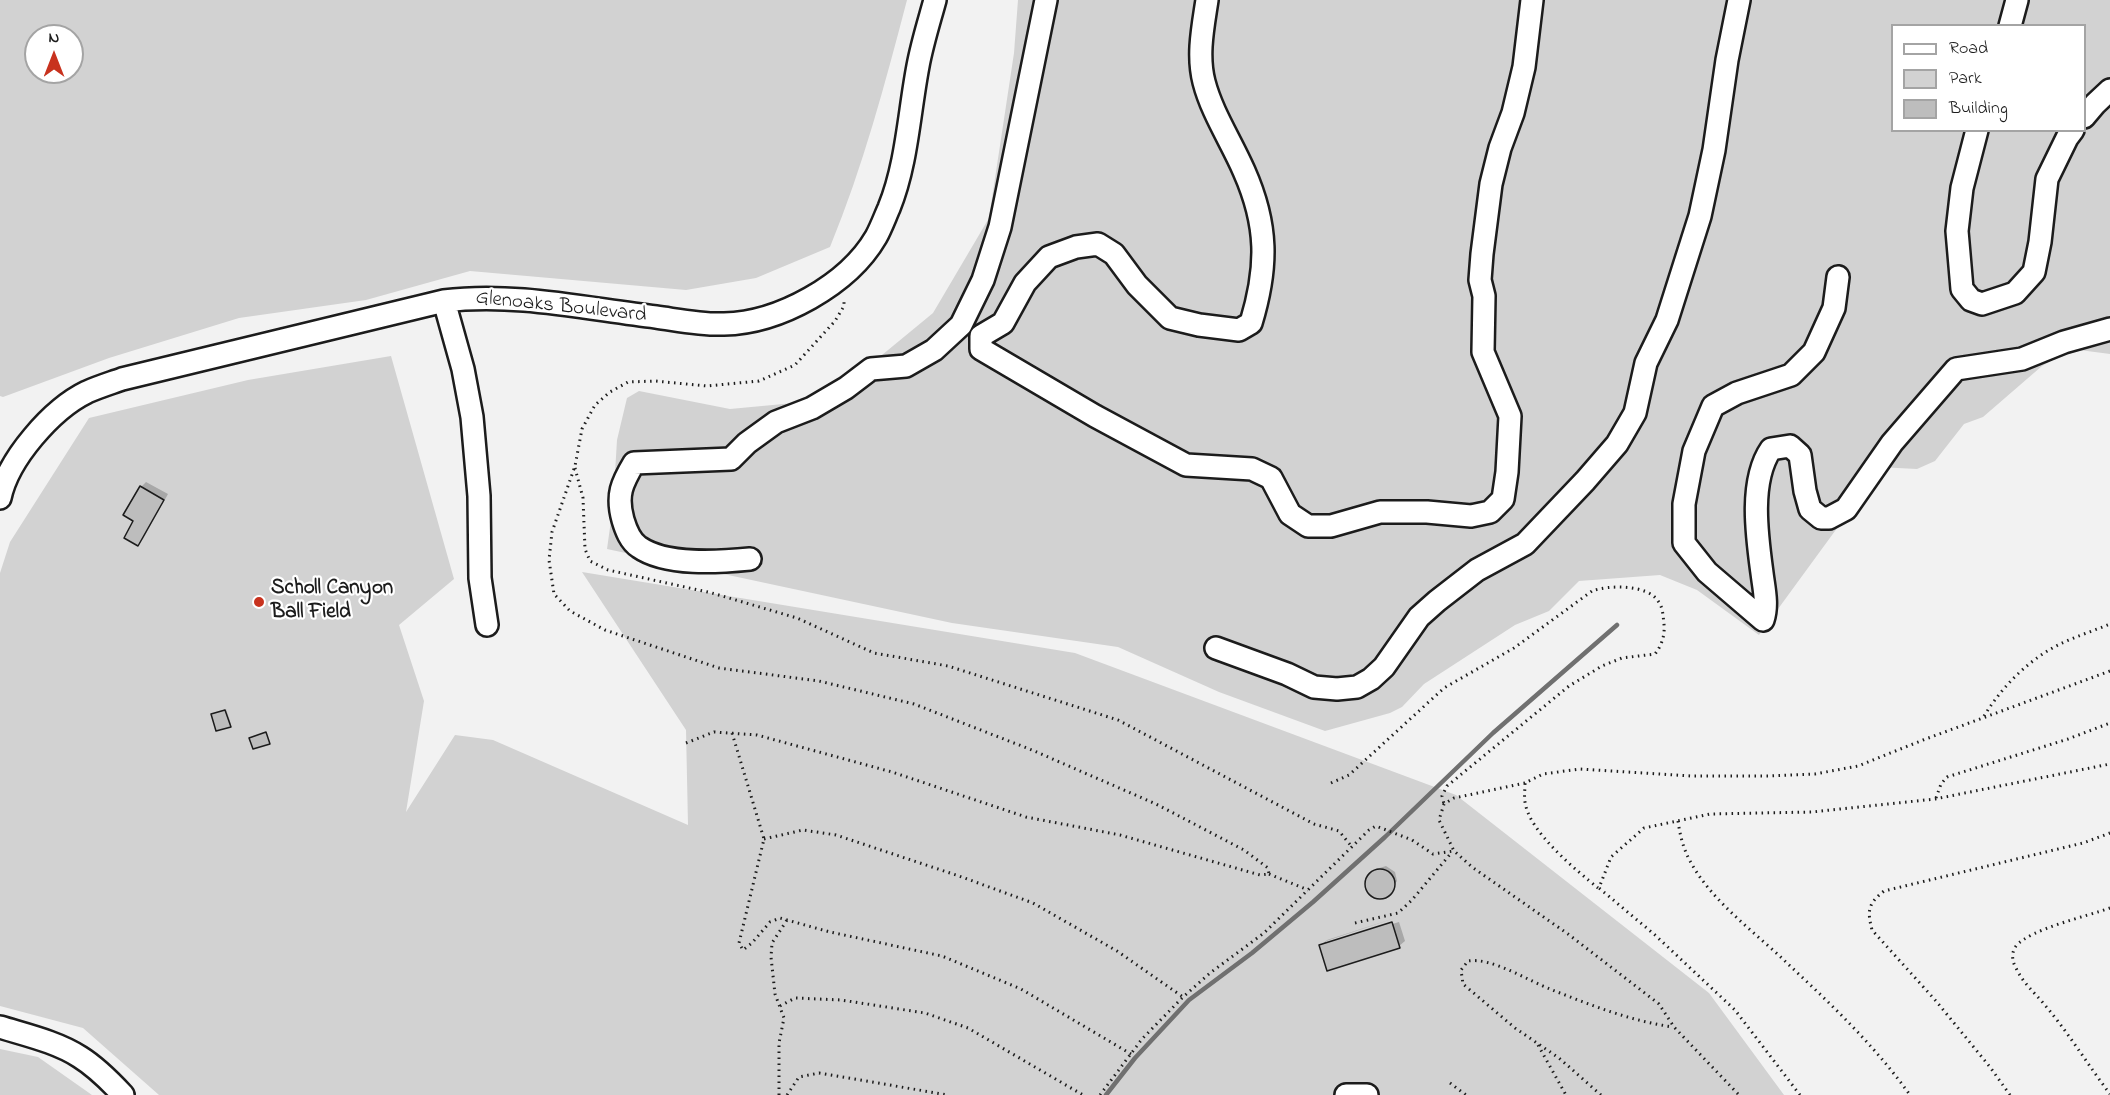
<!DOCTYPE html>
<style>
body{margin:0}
#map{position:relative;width:2110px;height:1095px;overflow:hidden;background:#f2f2f2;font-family:"Indie Flower",sans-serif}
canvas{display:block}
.legend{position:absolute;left:1891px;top:24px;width:195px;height:108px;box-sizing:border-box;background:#fff;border:2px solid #a4a4a4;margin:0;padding:8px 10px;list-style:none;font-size:18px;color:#1c1c1c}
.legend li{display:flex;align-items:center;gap:12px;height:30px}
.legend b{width:30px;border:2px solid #a4a4a4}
.north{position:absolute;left:24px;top:24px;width:60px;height:60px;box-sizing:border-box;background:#fff;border:2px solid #a4a4a4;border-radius:50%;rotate:0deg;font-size:16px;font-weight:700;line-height:24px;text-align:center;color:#1c1c1c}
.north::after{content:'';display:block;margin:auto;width:21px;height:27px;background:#c8321e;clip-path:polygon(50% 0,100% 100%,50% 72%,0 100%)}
</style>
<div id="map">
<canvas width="2110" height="1095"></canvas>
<ul class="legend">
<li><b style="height:8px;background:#fff"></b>Road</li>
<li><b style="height:16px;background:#d2d2d2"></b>Park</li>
<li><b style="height:16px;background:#bdbdbd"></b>Building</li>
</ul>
<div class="north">N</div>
</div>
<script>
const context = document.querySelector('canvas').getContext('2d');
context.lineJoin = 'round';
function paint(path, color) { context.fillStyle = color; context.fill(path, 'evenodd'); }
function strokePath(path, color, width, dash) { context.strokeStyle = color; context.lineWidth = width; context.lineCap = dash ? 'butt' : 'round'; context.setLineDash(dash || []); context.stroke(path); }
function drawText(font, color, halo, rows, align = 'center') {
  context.font = font + ' "Indie Flower",sans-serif'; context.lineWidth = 4.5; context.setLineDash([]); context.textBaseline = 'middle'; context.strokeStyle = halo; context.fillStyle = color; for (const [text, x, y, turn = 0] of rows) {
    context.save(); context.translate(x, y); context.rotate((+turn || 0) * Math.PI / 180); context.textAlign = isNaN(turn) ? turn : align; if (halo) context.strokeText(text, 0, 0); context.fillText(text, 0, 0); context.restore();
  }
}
paint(new Path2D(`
 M 0,0 L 907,0 C 885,84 863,167 830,247 L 756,278 L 686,290 L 470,271 L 366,300 L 239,318 L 109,358 L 3,397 L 0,396 ZM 36,36 L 72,36 L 72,72 L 36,72 Z
 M 1018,0 L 2110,0 L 2110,354 L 2072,349 L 2042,366 L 1983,417 L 1964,424 L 1935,461 L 1917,469 L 1878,467 L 1843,520 L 1759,635 L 1697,590 L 1660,575 L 1579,581 L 1549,611 L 1515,625 L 1424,684 L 1402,707 L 1390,713 L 1325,731 L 1219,692 L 1118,647 L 952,623 L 607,549 L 613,506 L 617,440 L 627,398 L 639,391 L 730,409 L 794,403 L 865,369 L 933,313 L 989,218 L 1014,53 ZM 1892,26 L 2084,26 L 2084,130 L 1892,130 Z
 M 391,356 L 454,579 L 399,625 L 424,701 L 406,812 L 455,735 L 493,740 L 688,825 L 686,730 L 582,572 L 1075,653 L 1456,795 L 1709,993 L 1784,1095 L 159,1095 L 83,1028 L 0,1006 L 0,573 L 10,542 L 89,418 L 248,380 Z
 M 0,1049 L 38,1057 L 92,1095 L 0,1095 Z`), '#d2d2d2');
paint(new Path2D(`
 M 146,482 L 168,494 L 143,539 L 137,544 L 135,520 L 141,487 Z
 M 226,709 L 231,724 L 230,726 L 213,714 Z
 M 1386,866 L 1395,872 L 1397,881 L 1388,894 L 1378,897 L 1369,893 L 1366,882 L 1376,869 Z
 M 1398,917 L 1326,941 L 1326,944 L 1399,922 L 1405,941 L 1399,946 L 1321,945 L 1327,940 Z`), '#0003');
strokePath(new Path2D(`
 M 1106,1095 L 1135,1058 L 1189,1000 L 1252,953 L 1313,902 L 1385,837 L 1493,733 L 1617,625`), '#707070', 4.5);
const building = new Path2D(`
 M 140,486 L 164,500 L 138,546 L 124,538 L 133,521 L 123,515 Z
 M 225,710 L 231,727 L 216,731 L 211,714 Z
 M 266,732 L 270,744 L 253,749 L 249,738 Z
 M1365 884a15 15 0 1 1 30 0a15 15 0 1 1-30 0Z
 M 1392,922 L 1400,948 L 1327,971 L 1319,945 Z`);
paint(building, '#bdbdbd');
strokePath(building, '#1c1c1c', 1.5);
const minor = new Path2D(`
 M 1207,0 C 1203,27 1197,55 1204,82 C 1212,113 1231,141 1244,171 C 1268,225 1268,267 1251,323 L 1239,330 L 1199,325 L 1170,318 L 1137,285 L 1114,254 L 1098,244 L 1076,247 L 1049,257 L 1025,283 L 1003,323 L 981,336 L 981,349 L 1095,416 L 1186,465 L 1252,469 L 1271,478 L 1290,514 L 1308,526 L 1331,526 L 1380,512 L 1427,512 L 1471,516 L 1490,512 L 1503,499 L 1507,472 L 1510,416 L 1483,352 L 1484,296 L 1480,280 L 1482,254 L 1491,184 L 1500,148 L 1513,113 L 1524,67 L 1532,0
 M 2010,26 L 2017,0
 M 2084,117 L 2095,104 L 2110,90
 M 1977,130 L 1962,188 L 1957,231 L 1962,289 L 1971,300 L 1982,304 L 2015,293 L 2034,272 L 2040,242 L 2047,179 L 2067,138 L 2073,130
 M 1838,277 L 1834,308 L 1814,352 L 1791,375 L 1737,393 L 1713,406 L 1694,451 L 1684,504 L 1684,543 L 1707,572 L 1763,620 C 1768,605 1764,589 1762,573 C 1757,536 1749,481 1771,449 L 1790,446 L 1800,455 L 1805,491 L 1810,509 L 1821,518 L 1829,518 L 1846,509 L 1892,443 L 1956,369 L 2022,359 L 2064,342 L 2110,329
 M 444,301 L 463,369 L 472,417 L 479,496 L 480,578 L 487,625
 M 0,498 C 8,459 52,409 87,392 C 98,387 111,383 122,379 L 444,301 C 514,292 587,309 656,317 C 678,320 702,325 724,324 C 779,323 848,285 876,237 C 881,228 885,217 889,208 C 907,164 909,113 918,66 C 922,44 929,22 935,0
 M 750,559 C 719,562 666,566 639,547 C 630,541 626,530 623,520 C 616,495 622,483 634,463 L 731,459 L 747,443 L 776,422 L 812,408 L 846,388 L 871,369 L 906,366 L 934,350 L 961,325 L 983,280 L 1000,227 L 1046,0
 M 1216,648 L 1287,674 L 1314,687 L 1337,689 L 1357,687 L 1371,679 L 1384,667 L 1419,617 L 1437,601 L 1477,570 L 1525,544 L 1585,481 L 1617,444 L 1635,413 L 1646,363 L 1667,320 L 1700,216 L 1714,150 L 1727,60 L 1739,0
 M 0,1027 C 26,1035 57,1042 80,1057 C 96,1067 110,1081 123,1095
 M 1346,1095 L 1367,1095`);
strokePath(minor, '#1c1c1c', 26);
strokePath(new Path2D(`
 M 575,468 L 583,498 L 585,549 L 590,561 L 608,570 L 712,593 L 797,618 L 874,653 L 948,666 L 1118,720 L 1314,824 L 1339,831 L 1352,847
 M 1984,716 C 2002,687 2027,661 2058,645 C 2074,637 2093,631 2110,624
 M 732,733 L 764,839 L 739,943 L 743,950 L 752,943 L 770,922 L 780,918 L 830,932 L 942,956 L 1021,989 L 1131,1054
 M 686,743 L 714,732 L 757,735 L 892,772 L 1026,817 L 1120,835 L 1260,875 L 1269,874 L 1268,868 L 1244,850 L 1156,804 L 1032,750 L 914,704 L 819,681 L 719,668 L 605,630 L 570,611 L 554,594 L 549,560 L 552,532 L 575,466 L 582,429 L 595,405 L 610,392 L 628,382 L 655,381 L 707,386 L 759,381 L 795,365 L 835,321 L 844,306 L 844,298
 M 1331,783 L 1349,775 L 1444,688 L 1514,648 L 1592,591 C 1608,585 1647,584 1658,601 C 1663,607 1663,616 1664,624 C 1665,635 1662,645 1655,654 L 1622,658 L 1602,666 L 1569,686 L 1447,786 L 1442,796 L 1444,804
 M 1525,783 L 1454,798 L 1444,804 L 1439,820 L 1454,851 L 1472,867 L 1568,934 L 1659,1004 L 1674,1027 L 1739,1095
 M 1936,798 L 1941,784 L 1947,777 L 2068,739 L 2110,723
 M 1678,821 C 1680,835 1683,848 1690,861 C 1712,902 1755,932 1788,964 C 1832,1005 1875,1046 1910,1095
 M 764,839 L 803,830 L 836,835 L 959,876 L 1033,903 L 1117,951 L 1183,997
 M 1269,874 L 1308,890
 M 1598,888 C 1576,870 1529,832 1525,802 C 1524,796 1525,790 1525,783 L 1543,774 L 1580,769 L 1691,776 L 1769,776 L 1815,774 L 1858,766 L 1923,740 L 2110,671
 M 2110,908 C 2088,916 2030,929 2016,946 C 2011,953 2012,961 2016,968 C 2023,983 2034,992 2044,1004 C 2068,1032 2088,1065 2110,1094
 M 1355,923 L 1398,913 L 1412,900 L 1452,852
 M 780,1006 L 795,998 L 841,1000 L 925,1013 L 968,1028 L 1083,1095
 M 1538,1045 L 1566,1095
 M 1450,1083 L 1466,1095
 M 779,1095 L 779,1043 L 784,1018 L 775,994 L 771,957 L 772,943 L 787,920
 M 787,1095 L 799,1077 L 819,1073 L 948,1095
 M 1100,1095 L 1142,1039 L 1183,997 L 1210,973 L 1264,933 L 1369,830 L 1376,826 L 1412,840 L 1433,854 L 1454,851
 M 1601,1095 L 1559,1058 L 1515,1028 L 1463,984 L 1461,970 L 1468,961 C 1491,957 1527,980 1550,989 C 1590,1005 1631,1021 1673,1027
 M 1800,1095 L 1735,1010 L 1655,935 L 1599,888 L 1611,857 L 1644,828 L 1710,814 L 1812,812 L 1935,799 L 2110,764
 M 2010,1095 L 1990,1067 L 1936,1001 L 1872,930 C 1867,910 1868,904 1884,891 L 2083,843 L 2110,833`), '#1c1c1c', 3, [1.5, 4.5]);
strokePath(minor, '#fff', 21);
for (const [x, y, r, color] of [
 [259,602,6,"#c8321e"]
]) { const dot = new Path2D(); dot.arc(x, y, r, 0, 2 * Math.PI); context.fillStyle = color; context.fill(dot); strokePath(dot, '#fff', 2); }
drawText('21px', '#1c1c1c', '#fff', [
 ["Glenoaks Boulevard",561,308,6]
]);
drawText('bold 21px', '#1c1c1c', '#fff', [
 ["Scholl Canyon",271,590],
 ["Ball Field",271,614]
], 'left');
</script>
